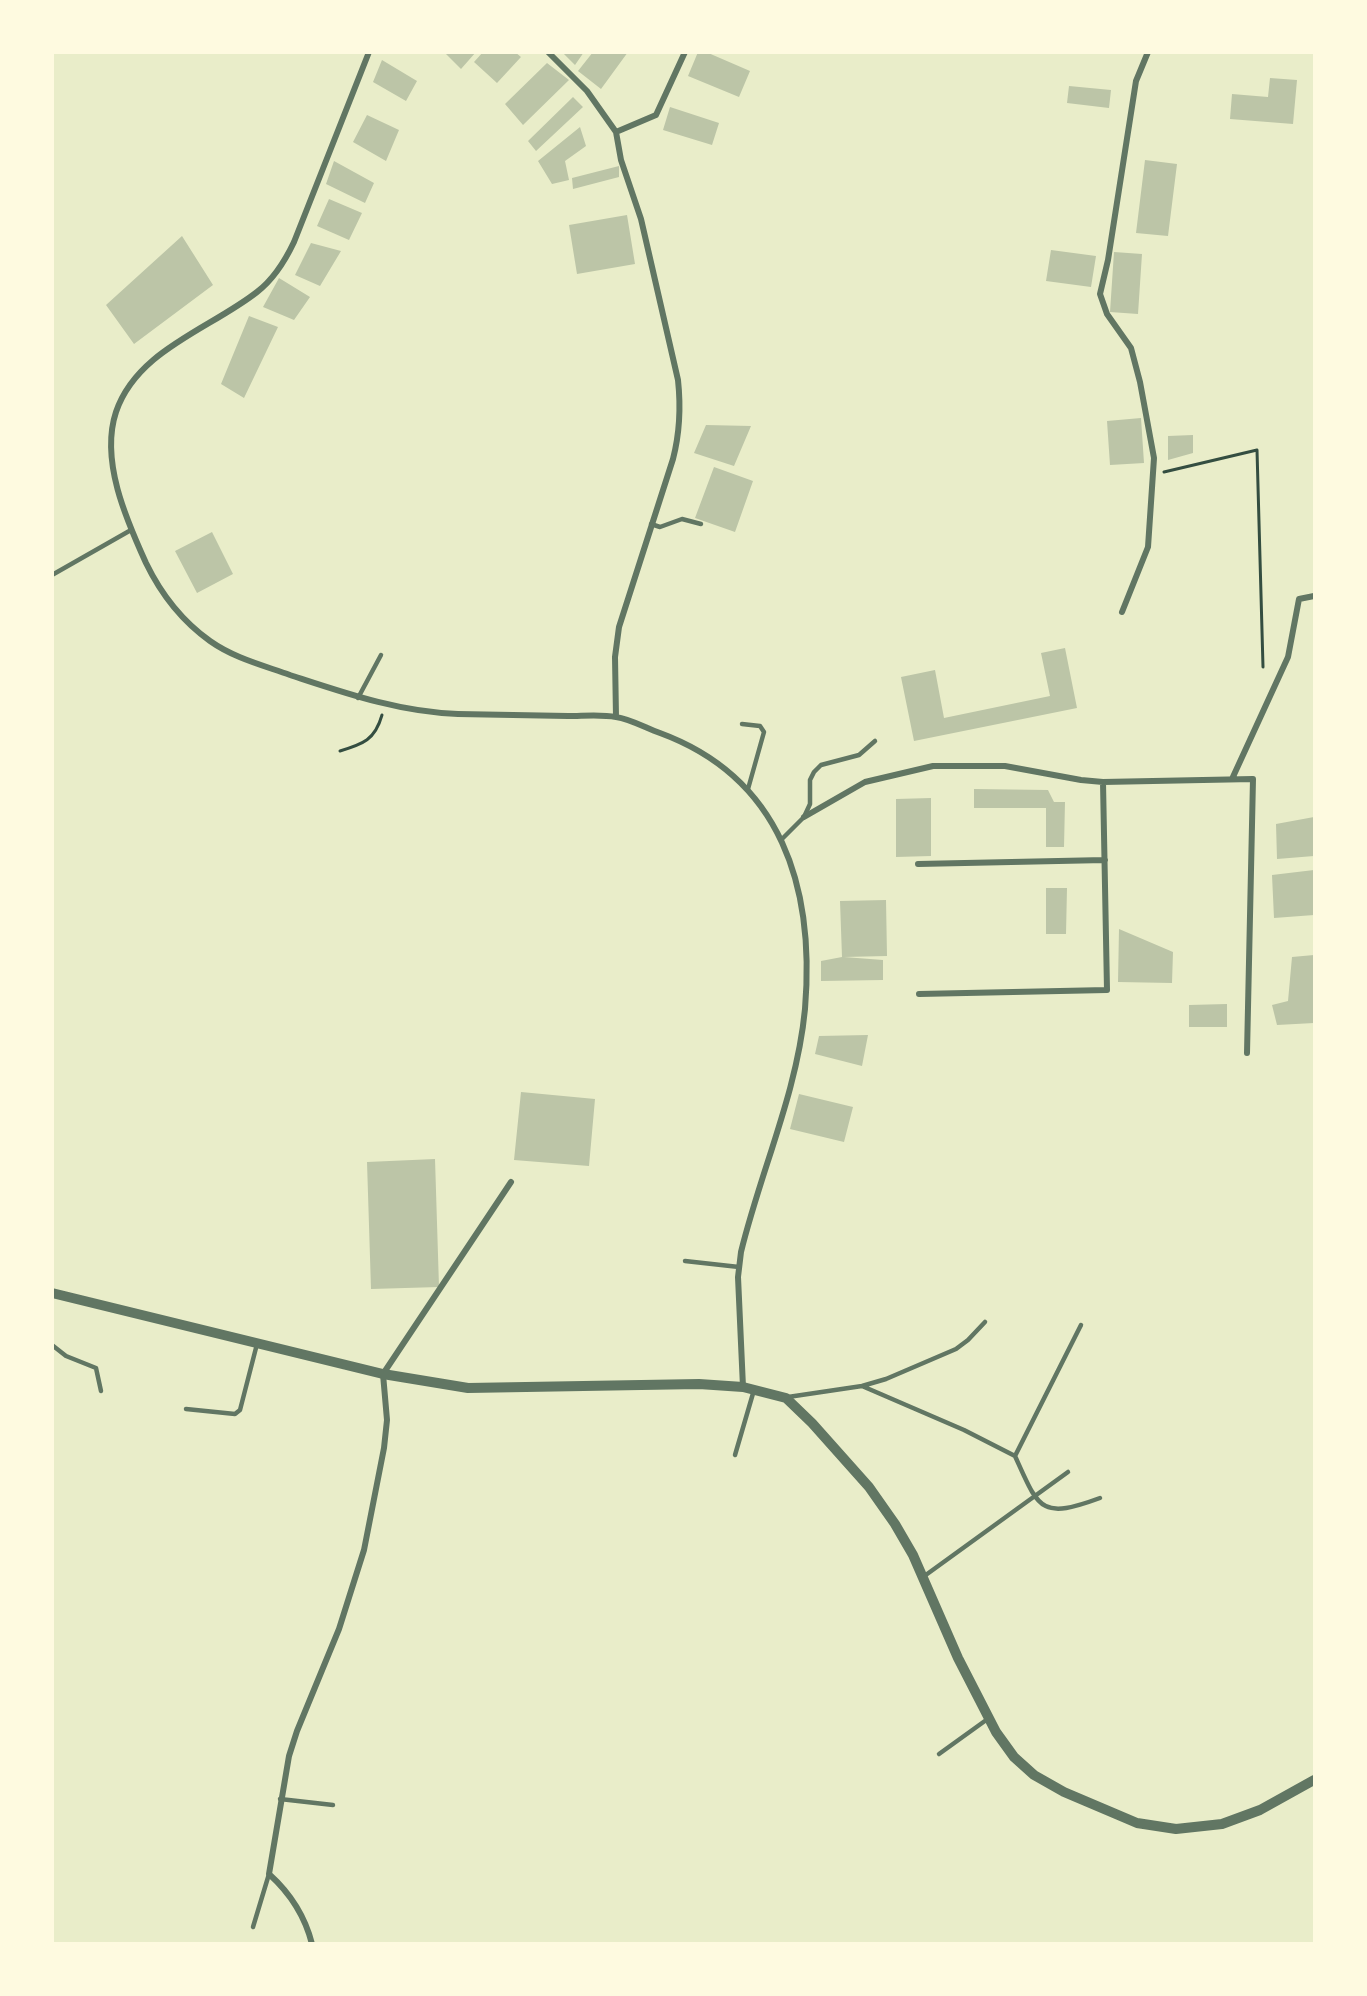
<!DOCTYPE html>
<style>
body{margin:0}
#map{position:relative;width:1367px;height:1996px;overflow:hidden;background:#e9edc9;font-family:"Alegreya Sans",sans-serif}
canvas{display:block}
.frame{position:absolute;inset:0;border:54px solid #fefae0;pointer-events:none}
</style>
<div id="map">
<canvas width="1367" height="1996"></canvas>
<div class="frame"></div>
</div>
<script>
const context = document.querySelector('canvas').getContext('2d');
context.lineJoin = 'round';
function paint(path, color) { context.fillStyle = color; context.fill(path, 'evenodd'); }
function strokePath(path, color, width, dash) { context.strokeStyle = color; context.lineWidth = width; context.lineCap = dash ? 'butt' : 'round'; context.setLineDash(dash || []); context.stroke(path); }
paint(new Path2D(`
 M 444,52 L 476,52 L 461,69 Z
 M 483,52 L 515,52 L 521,57 L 497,83 L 474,62 Z
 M 562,52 L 584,52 L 575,65 Z
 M 593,52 L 628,52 L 601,89 L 578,71 Z
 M 698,52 L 706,52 L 750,71 L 739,97 L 688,76 Z
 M 382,60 L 417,81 L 406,101 L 373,82 Z
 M 547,63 L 569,80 L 523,125 L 505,104 Z
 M 1270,78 L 1297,80 L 1293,124 L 1230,119 L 1232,94 L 1268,97 Z
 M 1069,86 L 1111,90 L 1109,108 L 1067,103 Z
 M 573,97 L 583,107 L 536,151 L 528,141 Z
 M 670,107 L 719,123 L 712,145 L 663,130 Z
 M 367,115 L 399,130 L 386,161 L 353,142 Z
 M 580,127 L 586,146 L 565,161 L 569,180 L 552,184 L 538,161 Z
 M 1145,160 L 1177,164 L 1168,236 L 1136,233 Z
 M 334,161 L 374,183 L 365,203 L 326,184 Z
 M 619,166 L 619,177 L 573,189 L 572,178 Z
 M 329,199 L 362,213 L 349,240 L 317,226 Z
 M 627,215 L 635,264 L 577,274 L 569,225 Z
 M 182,236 L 213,285 L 134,344 L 106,305 Z
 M 311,243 L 341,251 L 320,286 L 295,275 Z
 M 1051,250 L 1096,256 L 1091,287 L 1046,281 Z
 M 1114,252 L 1142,254 L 1138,314 L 1110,312 Z
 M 279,278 L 310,297 L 294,320 L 263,307 Z
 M 249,316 L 278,327 L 244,398 L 221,384 Z
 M 1141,418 L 1144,463 L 1110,465 L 1107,421 Z
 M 706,425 L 751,426 L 734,466 L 694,453 Z
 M 1193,435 L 1193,453 L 1168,460 L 1168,436 Z
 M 714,467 L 753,481 L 735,532 L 695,518 Z
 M 212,532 L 233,574 L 197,593 L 175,551 Z
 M 1065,648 L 1077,708 L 914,741 L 901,677 L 935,670 L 944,718 L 1050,696 L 1041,653 Z
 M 974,789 L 1048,790 L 1054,802 L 1065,802 L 1064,847 L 1046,847 L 1046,808 L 974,808 Z
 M 931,798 L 931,856 L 896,857 L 896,799 Z
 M 1314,817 L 1314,856 L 1277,859 L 1276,824 Z
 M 1314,870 L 1314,915 L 1274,918 L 1272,875 Z
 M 1046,888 L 1067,888 L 1066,934 L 1046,934 Z
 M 886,900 L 887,956 L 844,957 L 883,960 L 883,980 L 821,981 L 821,961 L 842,957 L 840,901 Z
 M 1119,929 L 1173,952 L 1172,983 L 1118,982 Z
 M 1314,955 L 1314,1023 L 1277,1025 L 1272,1005 L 1288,1001 L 1292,957 Z
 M 1227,1004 L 1227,1027 L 1189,1027 L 1189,1005 Z
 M 868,1035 L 862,1066 L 815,1054 L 819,1036 Z
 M 521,1092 L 595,1099 L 589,1166 L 514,1160 Z
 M 799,1094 L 853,1107 L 844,1142 L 790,1129 Z
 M 435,1159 L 439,1287 L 371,1289 L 367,1162 Z`), '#bcc5a7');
strokePath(new Path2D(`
 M 1164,472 L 1257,450 L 1263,667
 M 340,751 C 363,744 375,740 382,715`), '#344e41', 3);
strokePath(new Path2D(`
 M 651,524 L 660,527 L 682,519 L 701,524
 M 52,575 L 131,530
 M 358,698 L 381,655
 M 742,724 L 760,726 L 764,732 L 748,789
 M 782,839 L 804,817 L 810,804 L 810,780 L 814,772 L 821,765 L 859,755 L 875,741
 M 685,1261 L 739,1267
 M 52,1345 L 66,1356 L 96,1368 L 101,1391
 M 862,1386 L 964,1430 L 1015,1456 L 1081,1325
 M 788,1397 L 862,1386 L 886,1379 L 956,1349 L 968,1340 L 985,1322
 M 186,1409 L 235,1414 L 240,1410 L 257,1344
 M 735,1455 L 754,1390
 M 1015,1456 C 1039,1509 1040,1520 1100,1498
 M 923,1577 L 1068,1472
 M 939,1754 L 989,1718
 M 280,1799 L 333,1805
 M 253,1927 L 269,1874`), '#617663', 4.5);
strokePath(new Path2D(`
 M 369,52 L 294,242 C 285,261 274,279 257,292 C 210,329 137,350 116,412 C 100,460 126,519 146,563 C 161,594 182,621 210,641 C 234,658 262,665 290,675 C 345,693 399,712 458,714 C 495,715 532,715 568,716 C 583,716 601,714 616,717 C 630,719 646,728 660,733 C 782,778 815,888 805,1009 C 797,1093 761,1170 741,1252 L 738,1277 L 743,1387
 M 548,52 L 587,91 L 616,132 L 621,160 L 641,219 L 678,380 C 681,408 680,432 673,459 L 619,627 L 615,657 L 616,717
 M 616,132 L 656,115 L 685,52
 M 1122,612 L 1148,547 L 1154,458 L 1140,382 L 1131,348 L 1107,314 L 1100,294 L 1108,260 L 1136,81 L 1148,52
 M 1232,779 L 1288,657 L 1299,599 L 1314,596
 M 804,817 L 865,782 L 933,766 L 1005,766 L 1081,780 L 1103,782 L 1253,779 L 1247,1053
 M 918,864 L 1105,860
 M 919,994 L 1107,990 L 1103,782
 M 312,1944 C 305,1916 290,1893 269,1874 L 289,1756 L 297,1731 L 339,1629 L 364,1550 L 384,1448 L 387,1420 L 383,1374 L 511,1182`), '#617663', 6);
strokePath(new Path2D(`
 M 52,1293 L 383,1374 L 468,1388 L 699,1384 L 743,1387 L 786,1398 L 812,1423 L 869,1487 L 895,1524 L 913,1555 L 958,1658 L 996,1732 L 1014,1757 L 1034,1775 L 1064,1792 L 1137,1823 L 1176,1829 L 1222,1824 L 1260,1810 L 1314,1780`), '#617663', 10);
</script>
